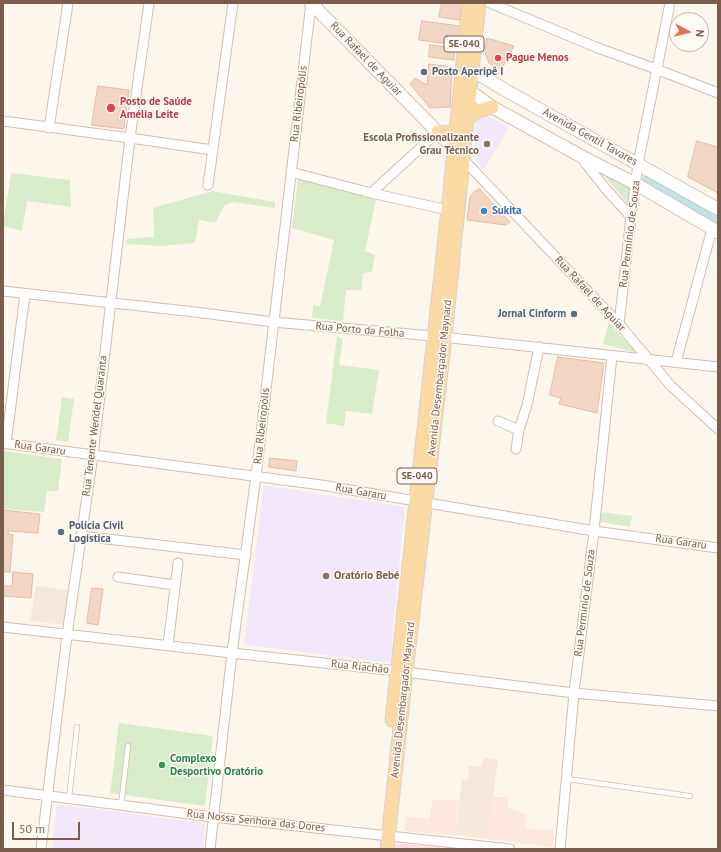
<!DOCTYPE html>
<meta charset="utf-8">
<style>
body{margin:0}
#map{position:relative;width:721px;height:852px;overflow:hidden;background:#fdf6ec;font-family:"PT Sans",sans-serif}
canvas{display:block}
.frame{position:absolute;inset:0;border:4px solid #7a5c4d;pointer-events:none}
.north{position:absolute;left:669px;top:12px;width:40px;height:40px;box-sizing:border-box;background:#fffaf3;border:1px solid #cabbb1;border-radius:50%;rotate:97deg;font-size:11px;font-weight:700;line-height:16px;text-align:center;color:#7a5c4d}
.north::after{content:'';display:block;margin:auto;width:14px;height:18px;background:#e76f51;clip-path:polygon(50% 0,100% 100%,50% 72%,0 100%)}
.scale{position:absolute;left:12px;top:822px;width:68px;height:18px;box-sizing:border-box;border:2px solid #7a5c4d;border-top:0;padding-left:5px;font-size:12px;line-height:14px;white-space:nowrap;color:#7a5c4d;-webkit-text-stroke:3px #fffaf3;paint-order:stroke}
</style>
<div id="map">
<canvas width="721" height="852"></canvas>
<div class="frame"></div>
<div class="north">N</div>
<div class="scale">50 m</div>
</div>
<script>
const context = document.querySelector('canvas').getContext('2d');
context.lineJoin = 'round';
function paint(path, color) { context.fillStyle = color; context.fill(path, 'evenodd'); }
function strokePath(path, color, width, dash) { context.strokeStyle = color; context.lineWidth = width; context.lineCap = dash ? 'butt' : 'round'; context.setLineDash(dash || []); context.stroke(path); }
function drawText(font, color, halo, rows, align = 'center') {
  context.font = font + ' "PT Sans",sans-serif'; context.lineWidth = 3; context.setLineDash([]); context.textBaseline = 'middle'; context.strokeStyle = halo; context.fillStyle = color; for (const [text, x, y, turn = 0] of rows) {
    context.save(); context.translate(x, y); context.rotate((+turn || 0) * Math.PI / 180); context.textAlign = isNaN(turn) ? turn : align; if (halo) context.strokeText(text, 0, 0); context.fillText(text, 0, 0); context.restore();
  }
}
paint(new Path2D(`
 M 36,586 L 69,590 L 64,625 L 30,621 Z
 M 484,758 L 498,760 L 487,839 L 455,835 L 462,779 L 468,780 L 469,766 L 481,767 Z`), '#f5e8da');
paint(new Path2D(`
 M 492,797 L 509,797 L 507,808 L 526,814 L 525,829 L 555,830 L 553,847 L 487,839 Z
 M 433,800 L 459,800 L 455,835 L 405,831 L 406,816 L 429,819 Z`), '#fde8e0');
paint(new Path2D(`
 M 485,115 L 509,127 L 484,170 L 475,161 L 475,127 L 477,120 Z
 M 264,485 L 405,507 L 390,663 L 244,645 Z
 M 57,804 L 205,823 L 203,849 L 52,849 Z`), '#f3e8fa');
paint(new Path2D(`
 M 395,843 L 458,849 L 395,849 Z`), '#fbdfe3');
paint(new Path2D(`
 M 594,164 L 634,186 L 631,207 Z
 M 11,173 L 70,180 L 71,207 L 27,201 L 22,231 L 3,226 Z
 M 298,179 L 376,200 L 365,251 L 375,255 L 372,272 L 363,273 L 361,290 L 346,290 L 343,321 L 312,318 L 313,305 L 320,306 L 334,240 L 292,228 Z
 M 212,191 L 275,202 L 275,208 L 233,202 L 224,206 L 215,223 L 199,220 L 195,243 L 160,246 L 126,244 L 127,239 L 154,237 L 153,208 Z
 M 609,323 L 637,353 L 603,344 Z
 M 337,336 L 343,339 L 339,365 L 379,370 L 372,414 L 346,411 L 344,426 L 326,423 Z
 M 62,397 L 74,399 L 68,442 L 56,440 Z
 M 3,451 L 62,459 L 58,491 L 47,491 L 44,512 L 3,509 Z
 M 601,512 L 632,516 L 630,527 L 600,522 Z
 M 119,723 L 213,736 L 205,806 L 110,793 Z`), '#d8ecc9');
strokePath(new Path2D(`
 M 647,180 L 718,220`), '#bfe3e8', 10);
const building = new Path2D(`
 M 442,3 L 462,3 L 460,20 L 439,17 Z
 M 422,21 L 460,26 L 458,45 L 419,40 Z
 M 487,38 L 514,46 L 499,74 L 489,63 L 485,53 Z
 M 430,45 L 454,48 L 454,60 L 429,57 Z
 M 429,64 L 452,67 L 450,107 L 430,108 L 410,84 L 415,78 L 427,85 Z
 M 98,86 L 129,90 L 124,129 L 92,125 Z
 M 697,141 L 718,147 L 718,193 L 688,177 Z
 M 480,189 L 491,202 L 510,222 L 506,225 L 467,220 L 470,197 L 474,192 Z
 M 558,357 L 604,363 L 597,413 L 559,404 L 561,398 L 550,395 Z
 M 270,458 L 297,461 L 296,471 L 269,467 Z
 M 3,510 L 40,514 L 38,533 L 9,531 L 8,534 L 13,535 L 10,572 L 3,572 Z
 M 13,572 L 33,574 L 31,598 L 3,596 L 3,586 L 12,586 Z
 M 92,588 L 103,589 L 98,625 L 87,623 Z`);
paint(building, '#f3d5c3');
strokePath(building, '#e6bba3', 1);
const lane = new Path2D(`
 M 567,779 L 690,796
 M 69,798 L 77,727
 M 121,805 L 128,746`);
const street = new Path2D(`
 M 490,3 L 598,48 L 656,69 L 718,93
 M 3,121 L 130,138 L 213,150
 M 49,128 L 68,3
 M 580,156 L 605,188 L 631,217
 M 463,159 L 619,324 L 671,386 L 718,429
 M 291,172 L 371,193 L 448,210
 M 208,185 L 233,3
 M 371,193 L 438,132
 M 3,291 L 195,312 L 273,322 L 433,336 L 718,367
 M 619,324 L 631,217 L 638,164 L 670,3
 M 676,362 L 712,229
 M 498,421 L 519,430
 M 3,443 L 321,485 L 594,531 L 718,548
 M 6,444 L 25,294
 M 516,449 L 519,430 L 527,405 L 539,347
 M 81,536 L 246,555
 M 118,577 L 175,585
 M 3,627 L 232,653 L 397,671 L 574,693 L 718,706
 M 168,645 L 178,563
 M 3,790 L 213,817 L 510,849
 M 41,849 L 67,635 L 93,455 L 130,138 L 149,3
 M 210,849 L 232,653 L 256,476 L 311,3
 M 560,849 L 574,693 L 594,531 L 612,356`);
const secondary = new Path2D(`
 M 311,3 L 459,154
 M 465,66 L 505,90 L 718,209
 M 463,86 L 492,107 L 579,155 L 636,184 L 718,232`);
const primary = new Path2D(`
 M 467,119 L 478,111 L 492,107
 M 438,132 L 448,133 L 456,129
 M 392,720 L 448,210 L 469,3
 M 387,849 L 406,672 L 445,337 L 479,3`);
strokePath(lane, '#d1beb0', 6);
strokePath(street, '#d1beb0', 11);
strokePath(secondary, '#d6c0b0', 14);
strokePath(primary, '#dad1cd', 15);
strokePath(lane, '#fff', 4.5);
strokePath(street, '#fff', 9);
strokePath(secondary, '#fff', 12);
strokePath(primary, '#fbd9a5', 13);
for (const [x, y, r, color] of [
 [498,58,4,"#e0444e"],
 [424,72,4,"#5c6f8a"],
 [111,108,5,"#e0444e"],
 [487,144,4,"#8d6e63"],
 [484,211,4,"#3f7fe0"],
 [574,314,4,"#5c6f8a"],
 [61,532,4,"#5c6f8a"],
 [326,576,4,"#8d6e63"],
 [162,765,4,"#2e9e5b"]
]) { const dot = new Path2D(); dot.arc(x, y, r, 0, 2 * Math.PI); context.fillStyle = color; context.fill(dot); strokePath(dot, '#fffaf3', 1.5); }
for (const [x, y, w] of [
 [464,44,40],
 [417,476,40]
]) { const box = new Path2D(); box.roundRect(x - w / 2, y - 8, w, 16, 3); context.fillStyle = '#fffaf3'; context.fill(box); strokePath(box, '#7a5c4d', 1); }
drawText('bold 10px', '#7a5c4d', null, [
 ["SE-040",464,44],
 ["SE-040",417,476]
]);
drawText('bold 11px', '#be3a42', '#fffaf3', [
 ["Pague Menos",506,58],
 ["Posto de Saúde",120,102],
 ["Amélia Leite",120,115]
], 'left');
drawText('11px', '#7a5c4d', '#fffaf3', [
 ["Rua Rafael de Aguiar",366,59,46],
 ["Rua Ribeiropólis",299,104,-83],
 ["Avenida Gentil Tavares",590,137,29],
 ["Rua Permínio de Souza",630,234,-83],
 ["Rua Rafael de Aguiar",590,294,47],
 ["Rua Porto da Folha",360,330,5],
 ["Avenida Desembargador Maynard",440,378,-84],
 ["Rua Tenente Wendel Quaranta",95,426,-83],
 ["Rua Ribeiropólis",262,426,-84],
 ["Rua Gararu",40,448,8],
 ["Rua Gararu",361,492,10],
 ["Rua Gararu",681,542,8],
 ["Rua Permínio de Souza",585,603,-83],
 ["Rua Riachão",360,667,6],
 ["Avenida Desembargador Maynard",403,700,-84],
 ["Rua Nossa Senhora das Dores",256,821,6]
]);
drawText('bold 11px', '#4e5e75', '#fffaf3', [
 ["Posto Aperipê I",432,72],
 ["Jornal Cinform",566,314,"right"],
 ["Polícia Civil",69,526],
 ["Logística",69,539]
], 'left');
drawText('bold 11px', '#785e54', '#fffaf3', [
 ["Escola Profissionalizante",479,138],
 ["Grau Técnico",479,151],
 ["Oratório Bebé",334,576,"left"]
], 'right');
drawText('bold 11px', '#366cbe', '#fffaf3', [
 ["Sukita",492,211]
], 'left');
drawText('bold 11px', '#27864d', '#fffaf3', [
 ["Complexo",170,759],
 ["Desportivo Oratório",170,772]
], 'left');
</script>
